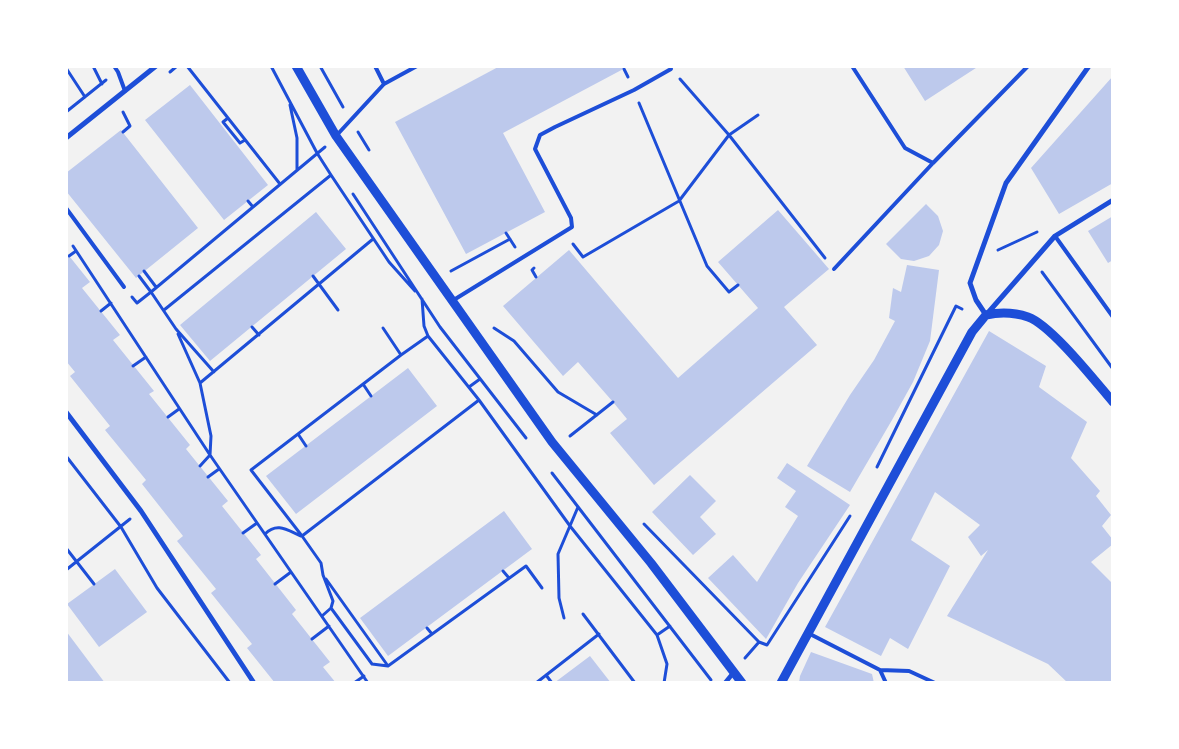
<!DOCTYPE html>
<style>
body{margin:0}
#map{position:relative;width:1179px;height:749px;overflow:hidden;background:#f2f2f2;font-family:Rubik,sans-serif}
canvas{display:block}
.frame{position:absolute;inset:0;border:68px solid #fff;pointer-events:none}
</style>
<div id="map">
<canvas width="1179" height="749"></canvas>
<div class="frame"></div>
</div>
<script>
const context = document.querySelector('canvas').getContext('2d');
context.lineJoin = 'round';
function paint(path, color) { context.fillStyle = color; context.fill(path, 'evenodd'); }
function strokePath(path, color, width, dash) { context.strokeStyle = color; context.lineWidth = width; context.lineCap = dash ? 'butt' : 'round'; context.setLineDash(dash || []); context.stroke(path); }
paint(new Path2D(`
 M 500,66 L 629,66 L 503,133 L 545,212 L 466,254 L 395,122 Z
 M 903,66 L 979,66 L 925,101 Z
 M 1113,76 L 1113,183 L 1059,214 L 1031,168 Z
 M 190,85 L 268,185 L 224,220 L 145,120 Z
 M 121,130 L 198,228 L 136,278 L 66,191 L 66,173 Z
 M 926,204 L 938,216 L 943,231 L 939,245 L 929,256 L 914,261 L 901,259 L 886,244 Z
 M 778,210 L 829,269 L 784,307 L 817,345 L 654,485 L 610,433 L 627,419 L 613,402 L 578,362 L 563,376 L 503,306 L 569,250 L 678,378 L 758,308 L 718,262 Z
 M 316,212 L 346,249 L 210,361 L 180,325 Z
 M 1113,216 L 1113,260 L 1108,263 L 1088,231 Z
 M 66,252 L 90,282 L 82,288 L 120,335 L 113,340 L 154,391 L 149,394 L 190,445 L 186,449 L 228,501 L 222,506 L 261,555 L 256,559 L 296,610 L 292,614 L 330,662 L 323,667 L 336,683 L 275,683 L 247,648 L 252,644 L 211,593 L 216,589 L 177,541 L 183,536 L 142,484 L 146,480 L 105,430 L 110,426 L 70,376 L 75,372 L 66,361 Z
 M 907,265 L 939,270 L 930,341 L 913,382 L 892,420 L 850,492 L 807,466 L 850,395 L 874,360 L 895,321 L 889,318 L 893,288 L 901,292 Z
 M 989,331 L 1046,366 L 1039,387 L 1087,422 L 1071,458 L 1100,491 L 1096,496 L 1111,515 L 1102,526 L 1113,540 L 1113,544 L 1091,562 L 1113,584 L 1113,683 L 1068,683 L 1048,664 L 947,616 L 988,550 L 981,556 L 968,537 L 980,525 L 935,492 L 911,540 L 950,566 L 908,649 L 890,638 L 881,656 L 825,627 Z
 M 408,368 L 437,406 L 296,514 L 266,476 Z
 M 787,463 L 850,505 L 798,583 L 766,639 L 708,578 L 733,555 L 757,582 L 798,516 L 785,507 L 796,491 L 777,478 Z
 M 690,475 L 716,501 L 700,517 L 716,534 L 693,555 L 652,512 Z
 M 504,511 L 532,549 L 388,656 L 360,618 Z
 M 115,569 L 147,612 L 99,647 L 67,604 Z
 M 66,631 L 105,683 L 66,683 Z
 M 811,652 L 872,674 L 874,683 L 799,683 L 800,676 Z
 M 590,656 L 611,683 L 554,683 Z`), '#bdc9ec');
strokePath(new Path2D(`
 M 93,66 L 102,84
 M 187,66 L 280,184
 M 271,66 L 317,153 L 331,175 L 389,262 L 415,291
 M 320,66 L 343,107
 M 66,68 L 85,97
 M 624,69 L 628,77
 M 170,72 L 177,66
 M 680,79 L 729,135 L 825,258
 M 639,103 L 707,266 L 729,292 L 738,285
 M 290,105 L 297,138 L 297,170
 M 66,112 L 106,80
 M 228,118 L 223,122 L 240,143 L 245,140
 M 123,132 L 130,126 L 123,112
 M 358,132 L 369,150
 M 353,194 L 440,327 L 526,438
 M 248,201 L 253,207
 M 506,233 L 515,247
 M 573,244 L 583,257 L 679,201 L 729,135 L 758,115
 M 73,246 L 210,455 L 368,683
 M 998,250 L 1037,232
 M 69,256 L 76,251
 M 534,268 L 532,270 L 536,277
 M 144,271 L 156,287
 M 451,271 L 510,239
 M 1042,272 L 1113,369
 M 313,276 L 338,310
 M 132,297 L 137,303 L 151,292 L 139,276
 M 422,299 L 424,326 L 428,336 L 479,400 L 570,526 L 657,635 L 667,664 L 664,683
 M 164,310 L 331,175
 M 101,311 L 111,303
 M 252,327 L 259,335
 M 494,328 L 514,341 L 558,392 L 597,415
 M 178,334 L 200,383 L 211,436 L 210,455 L 200,466
 M 401,355 L 428,336
 M 133,366 L 146,357
 M 214,372 L 176,329 L 151,292 L 325,147
 M 200,383 L 373,239
 M 363,384 L 371,396
 M 469,387 L 480,379
 M 168,417 L 179,409
 M 298,434 L 306,446
 M 570,436 L 613,402
 M 66,456 L 121,527 L 157,588 L 230,683
 M 877,467 L 956,306 L 962,309
 M 552,473 L 711,680
 M 208,477 L 219,469
 M 644,524 L 759,642 L 767,645 L 850,516
 M 243,533 L 257,523
 M 265,534 C 277,522 287,530 301,536
 M 302,536 L 251,470 L 401,355 L 383,328
 M 66,548 L 94,584
 M 66,570 L 130,519
 M 503,571 L 509,578
 M 326,579 L 388,666
 M 275,584 L 291,572
 M 331,608 L 372,664 L 388,666 L 526,566 L 542,588
 M 583,614 L 635,683
 M 322,616 L 331,608 L 333,601 L 323,575 L 321,563 L 302,536 L 479,400
 M 564,618 L 559,598 L 558,554 L 578,507
 M 427,628 L 432,634
 M 657,635 L 670,626
 M 312,639 L 329,626
 M 745,658 L 759,642
 M 546,675 L 552,683
 M 354,683 L 364,676
 M 536,683 L 599,634`), '#1d4ed8', 3);
strokePath(new Path2D(`
 M 114,66 L 118,72 L 125,91
 M 375,66 L 384,84
 M 852,66 L 905,148 L 933,163
 M 336,136 L 384,84 L 417,66
 M 66,208 L 124,287
 M 1055,236 L 1113,317
 M 834,269 L 933,163 L 1028,66
 M 452,301 L 572,227 L 571,218 L 535,149 L 540,135 L 555,127 L 634,90 L 671,69 L 670,66
 M 808,633 L 880,670 L 886,683
 M 880,670 L 909,671 L 935,683`), '#1d4ed8', 4);
strokePath(new Path2D(`
 M 725,683 L 734,672`), '#1d4ed8', 4.5);
strokePath(new Path2D(`
 M 1089,66 L 1006,183 L 970,283 L 976,300 L 986,315 L 1055,236 L 1113,200
 M 66,138 L 156,66
 M 66,412 L 141,511 L 254,683`), '#1d4ed8', 5);
strokePath(new Path2D(`
 M 296,66 L 336,136 L 552,442 L 651,563 L 742,683
 M 781,683 L 972,332 L 986,315 C 1000,312 1013,312 1028,317 C 1051,325 1095,381 1113,402`), '#1d4ed8', 9);
</script>
